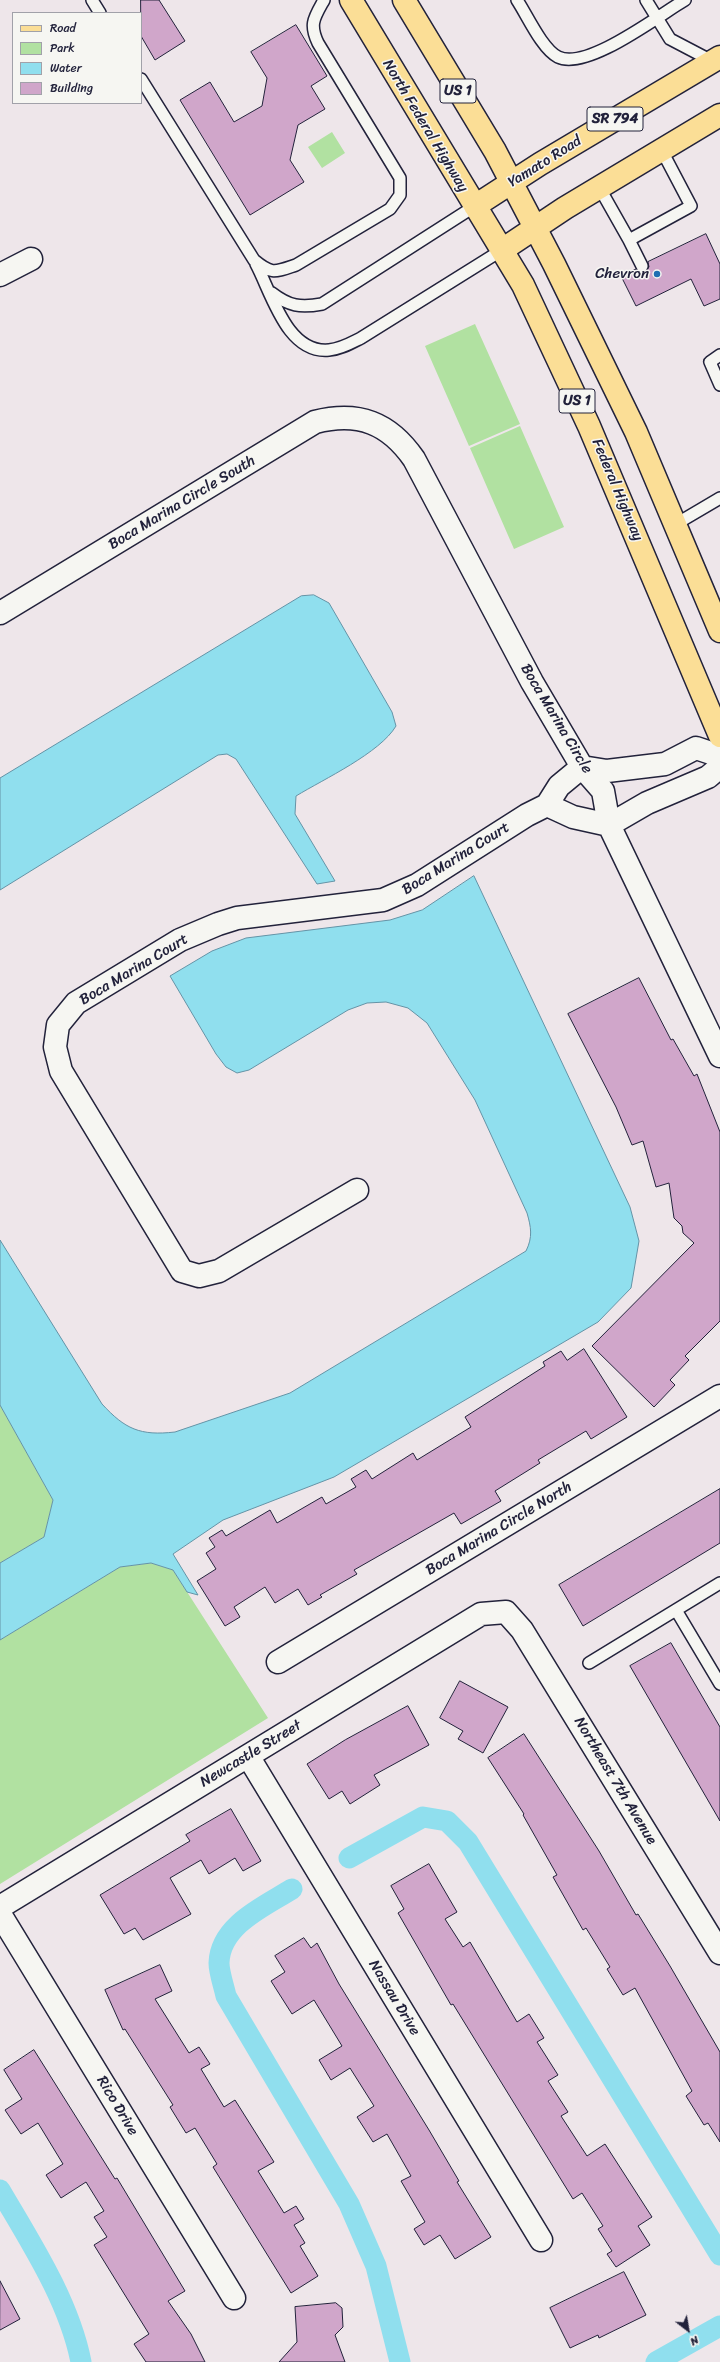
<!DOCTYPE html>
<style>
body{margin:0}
#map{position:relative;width:720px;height:2362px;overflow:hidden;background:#eee6ea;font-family:Sriracha,sans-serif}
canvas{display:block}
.legend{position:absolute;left:12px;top:12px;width:130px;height:92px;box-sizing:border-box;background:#f6f6f2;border:1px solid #a1a1a9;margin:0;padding:5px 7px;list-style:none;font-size:12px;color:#22223b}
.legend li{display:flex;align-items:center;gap:8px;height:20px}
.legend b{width:20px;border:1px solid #a1a1a9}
.north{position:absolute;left:668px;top:2310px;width:40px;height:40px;-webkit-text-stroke:3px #f6f6f2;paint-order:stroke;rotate:149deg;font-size:11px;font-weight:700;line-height:16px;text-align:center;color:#22223b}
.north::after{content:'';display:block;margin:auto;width:14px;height:18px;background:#22223b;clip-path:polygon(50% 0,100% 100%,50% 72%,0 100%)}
</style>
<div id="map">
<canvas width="720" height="2362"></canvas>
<ul class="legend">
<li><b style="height:5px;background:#fbde96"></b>Road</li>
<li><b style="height:11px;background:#b1e1a1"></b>Park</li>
<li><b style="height:11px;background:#90dfee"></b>Water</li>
<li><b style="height:11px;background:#d0a6ca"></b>Building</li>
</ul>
<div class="north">N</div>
</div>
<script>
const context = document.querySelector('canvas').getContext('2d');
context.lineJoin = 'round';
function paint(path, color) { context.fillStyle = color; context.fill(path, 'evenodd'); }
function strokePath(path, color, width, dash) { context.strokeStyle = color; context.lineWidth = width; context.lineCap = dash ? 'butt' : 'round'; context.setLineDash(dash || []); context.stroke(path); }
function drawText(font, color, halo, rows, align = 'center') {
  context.font = font + ' Sriracha,sans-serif'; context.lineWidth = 3; context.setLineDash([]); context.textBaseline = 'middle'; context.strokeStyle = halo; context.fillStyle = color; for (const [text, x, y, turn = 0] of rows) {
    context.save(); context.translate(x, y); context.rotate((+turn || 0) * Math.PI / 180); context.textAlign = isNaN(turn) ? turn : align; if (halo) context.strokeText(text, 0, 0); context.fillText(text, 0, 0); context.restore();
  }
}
paint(new Path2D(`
 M 332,132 L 345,153 L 322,168 L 308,147 Z
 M 475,324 L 520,424 L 469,446 L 425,346 Z
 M 520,426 L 564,527 L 514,549 L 470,448 Z
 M 0,1405 L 53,1500 L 44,1537 L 0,1563 Z
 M 151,1563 L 173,1570 L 268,1718 L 0,1884 L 0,1640 L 120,1567 Z`), '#b1e1a1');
const water = new Path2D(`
 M 314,595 L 329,603 L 392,712 L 396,726 C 380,753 324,779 296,796 L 295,814 L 335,881 L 317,884 L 236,759 L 227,754 L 218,755 L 0,890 L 0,778 L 301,596 Z
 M 474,876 L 630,1207 L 639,1241 L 631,1288 L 598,1322 L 334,1477 L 223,1520 L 173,1554 L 198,1595 L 187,1592 L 173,1570 L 151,1563 L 120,1567 L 0,1640 L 0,1563 L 44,1537 L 53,1500 L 0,1405 L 0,1240 L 102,1404 C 125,1429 140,1436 175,1432 L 290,1393 L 526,1251 C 533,1237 531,1227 527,1213 L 475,1100 L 427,1023 L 408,1008 L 386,1002 L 367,1003 L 348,1010 L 249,1070 L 237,1073 L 226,1067 L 216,1054 L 170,976 L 212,951 L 246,938 L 390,920 L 422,910 Z`);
paint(water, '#90dfee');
strokePath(water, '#6493a6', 1);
strokePath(new Path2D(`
 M 349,1858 L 423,1817 L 447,1821 L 468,1842 L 720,2255
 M 292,1889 C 265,1906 220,1925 219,1963 C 219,1973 224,1986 226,1996 L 349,2204 L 376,2266 L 400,2362
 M 0,2190 C 31,2243 69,2301 81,2362
 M 656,2362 L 720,2326`), '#90dfee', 21);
const building = new Path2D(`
 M 141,0 L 159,0 L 185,41 L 155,60 L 141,36 Z
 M 296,25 L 327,76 L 311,86 L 325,109 L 298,125 L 290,160 L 304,182 L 250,215 L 180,100 L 210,82 L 234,122 L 262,106 L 267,78 L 251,52 Z
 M 706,234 L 720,264 L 720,299 L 704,306 L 691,279 L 636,306 L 621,276 L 636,269 L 638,272 L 645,272 L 649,267 L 648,262 Z
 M 639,978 L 671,1040 L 673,1039 L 694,1076 L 697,1074 L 720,1132 L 720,1321 L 685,1356 L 689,1360 L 670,1380 L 675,1385 L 654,1407 L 592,1346 L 694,1243 L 683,1233 L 682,1226 L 674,1218 L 669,1183 L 656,1187 L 643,1141 L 632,1145 L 616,1107 L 568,1014 Z
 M 584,1349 L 627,1417 L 591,1439 L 586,1431 L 538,1460 L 540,1463 L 495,1491 L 501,1501 L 461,1524 L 454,1513 L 354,1570 L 357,1574 L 320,1595 L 322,1597 L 308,1605 L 298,1589 L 275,1603 L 265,1587 L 234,1607 L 240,1617 L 225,1626 L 197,1581 L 216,1569 L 206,1553 L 215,1547 L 209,1538 L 222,1530 L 226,1536 L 270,1510 L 277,1523 L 322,1497 L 326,1504 L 356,1487 L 351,1479 L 366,1470 L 372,1479 L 413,1453 L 417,1460 L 471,1427 L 465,1417 L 545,1366 L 543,1362 L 561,1351 L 567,1360 Z
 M 720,1489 L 720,1543 L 583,1626 L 559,1585 Z
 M 671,1643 L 720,1727 L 720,1821 L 630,1666 Z
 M 460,1681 L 508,1707 L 483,1753 L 458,1739 L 463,1731 L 440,1718 Z
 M 408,1706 L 429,1745 L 374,1775 L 380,1785 L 350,1804 L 342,1791 L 329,1799 L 307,1764 L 345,1740 Z
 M 524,1734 L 599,1851 L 636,1915 L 638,1914 L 670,1966 L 720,2052 L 720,2142 L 708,2123 L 704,2125 L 686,2096 L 692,2091 L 635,1988 L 623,1995 L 607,1969 L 610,1967 L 586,1928 L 583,1930 L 553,1877 L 557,1875 L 523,1815 L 524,1814 L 488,1758 Z
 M 231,1809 L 261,1861 L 243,1871 L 235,1858 L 209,1874 L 201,1860 L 170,1878 L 191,1914 L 143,1940 L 135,1928 L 124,1934 L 100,1895 L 190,1841 L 186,1835 Z
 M 429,1864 L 457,1912 L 445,1919 L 463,1947 L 470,1942 L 517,2022 L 529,2014 L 544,2038 L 537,2042 L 558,2075 L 548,2081 L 568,2112 L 561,2116 L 587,2156 L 605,2144 L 652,2217 L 638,2226 L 650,2245 L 616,2267 L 607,2254 L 612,2251 L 598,2229 L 603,2226 L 582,2193 L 573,2199 L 453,2004 L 451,2005 L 398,1913 L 404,1909 L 391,1886 Z
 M 304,1938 L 311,1948 L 317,1943 L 339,1984 L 429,2130 L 459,2181 L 457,2182 L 491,2237 L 455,2259 L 440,2235 L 424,2245 L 414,2229 L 425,2222 L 401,2181 L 411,2176 L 387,2134 L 373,2142 L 357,2117 L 374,2106 L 350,2068 L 331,2080 L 319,2060 L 342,2046 L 314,2000 L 292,2014 L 271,1981 L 285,1972 L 275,1956 Z
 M 160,1965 L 172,1991 L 155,1999 L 189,2053 L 199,2047 L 210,2064 L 201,2069 L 224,2107 L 235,2100 L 274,2162 L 258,2171 L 284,2213 L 296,2206 L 304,2219 L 294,2225 L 305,2243 L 300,2246 L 318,2276 L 291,2293 L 213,2167 L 217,2164 L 195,2128 L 186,2133 L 170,2107 L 173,2105 L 125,2029 L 123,2030 L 105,1990 Z
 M 34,2050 L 115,2179 L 117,2178 L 185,2291 L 168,2301 L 191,2334 L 205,2362 L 146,2362 L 134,2344 L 149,2334 L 94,2245 L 107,2237 L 94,2217 L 104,2211 L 86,2182 L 61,2198 L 46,2175 L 63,2164 L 38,2123 L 21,2134 L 5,2110 L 22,2099 L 4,2070 Z
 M 624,2272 L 646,2315 L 599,2338 L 598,2335 L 570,2348 L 550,2308 Z
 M 0,2281 L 20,2319 L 0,2330 Z
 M 336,2303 L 342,2308 L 343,2327 L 335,2335 L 345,2362 L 279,2362 L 297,2342 L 295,2307 Z`);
paint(building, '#d0a6ca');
strokePath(building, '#22223b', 1);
const lane = new Path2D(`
 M 92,0 L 100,13
 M 517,0 C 527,15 542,49 558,57 C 587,71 659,15 685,0
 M 646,0 L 670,39 L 712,61
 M 141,79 L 254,260 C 272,275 275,272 296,265 L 390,209 L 400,195 L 400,178 L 318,43 C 309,24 314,18 324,0
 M 599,187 L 629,240
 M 256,264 C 272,294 287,354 329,350 C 341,349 351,343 361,338 L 502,250
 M 642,266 L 629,240 L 691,206 L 661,149
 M 272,293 C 289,306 300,308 322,304 L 475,206
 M 720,355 L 710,362 L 720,385
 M 676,524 L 720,498
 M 676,1610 L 720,1684
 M 589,1663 L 720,1583`);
const street = new Path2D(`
 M 0,275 L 31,259
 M 0,613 L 315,422 C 359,411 389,423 414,459 L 532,682 L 582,767 L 603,791 L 609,825 L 720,1056
 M 547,805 L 573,817 L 609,825 L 647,803 L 708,777 L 720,767
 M 357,1190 L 219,1271 L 199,1276 L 182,1271 L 61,1071 L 55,1047 L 58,1025 L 76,1003 L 180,940 L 218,924 L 237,918 L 383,900 L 417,885 L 527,815 L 547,805 L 559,786 L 582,767 L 607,771 L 665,764 L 696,748 L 720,756
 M 278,1662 L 720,1396
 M 248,1756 L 541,2240
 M 0,1907 L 481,1614 L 506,1612 L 522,1630 L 720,1953
 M 0,1914 L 234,2298`);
const primary = new Path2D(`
 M 351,0 L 523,285 L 589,426 L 720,736
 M 404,0 L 495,151 L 554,264 L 636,432 L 720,631
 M 475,206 L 540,164 L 720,57
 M 502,250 L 565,208 L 720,115`);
strokePath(lane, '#22223b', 14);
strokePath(street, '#22223b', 25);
strokePath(primary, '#22223b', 25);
strokePath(lane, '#f6f6f2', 11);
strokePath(street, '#f6f6f2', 22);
strokePath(primary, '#fbde96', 22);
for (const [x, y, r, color] of [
 [657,274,4,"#1f6fb2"]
]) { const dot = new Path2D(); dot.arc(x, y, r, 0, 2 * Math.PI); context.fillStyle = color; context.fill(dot); strokePath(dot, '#f6f6f2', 1.5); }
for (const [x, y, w] of [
 [458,91,36],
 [615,119,56],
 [577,401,36]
]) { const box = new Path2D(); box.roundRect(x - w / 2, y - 12, w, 24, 3); context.fillStyle = '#f6f6f2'; context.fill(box); strokePath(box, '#22223b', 1); }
drawText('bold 14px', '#22223b', null, [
 ["US 1",458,91],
 ["SR 794",615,119],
 ["US 1",577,401]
]);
drawText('15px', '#22223b', '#f6f6f2', [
 ["North Federal Highway",425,126,59],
 ["Yamato Road",545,162,-32],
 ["Federal Highway",617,490,67],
 ["Boca Marina Circle South",182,503,-31],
 ["Boca Marina Circle",556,719,59],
 ["Boca Marina Court",456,859,-32],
 ["Boca Marina Court",134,970,-31],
 ["Boca Marina Circle North",499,1529,-31],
 ["Newcastle Street",251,1754,-31],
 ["Northeast 7th Avenue",615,1781,59],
 ["Nassau Drive",394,1998,59],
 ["Rico Drive",117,2106,59]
]);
drawText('15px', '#22223b', '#f6f6f2', [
 ["Chevron",649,274]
], 'right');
</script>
